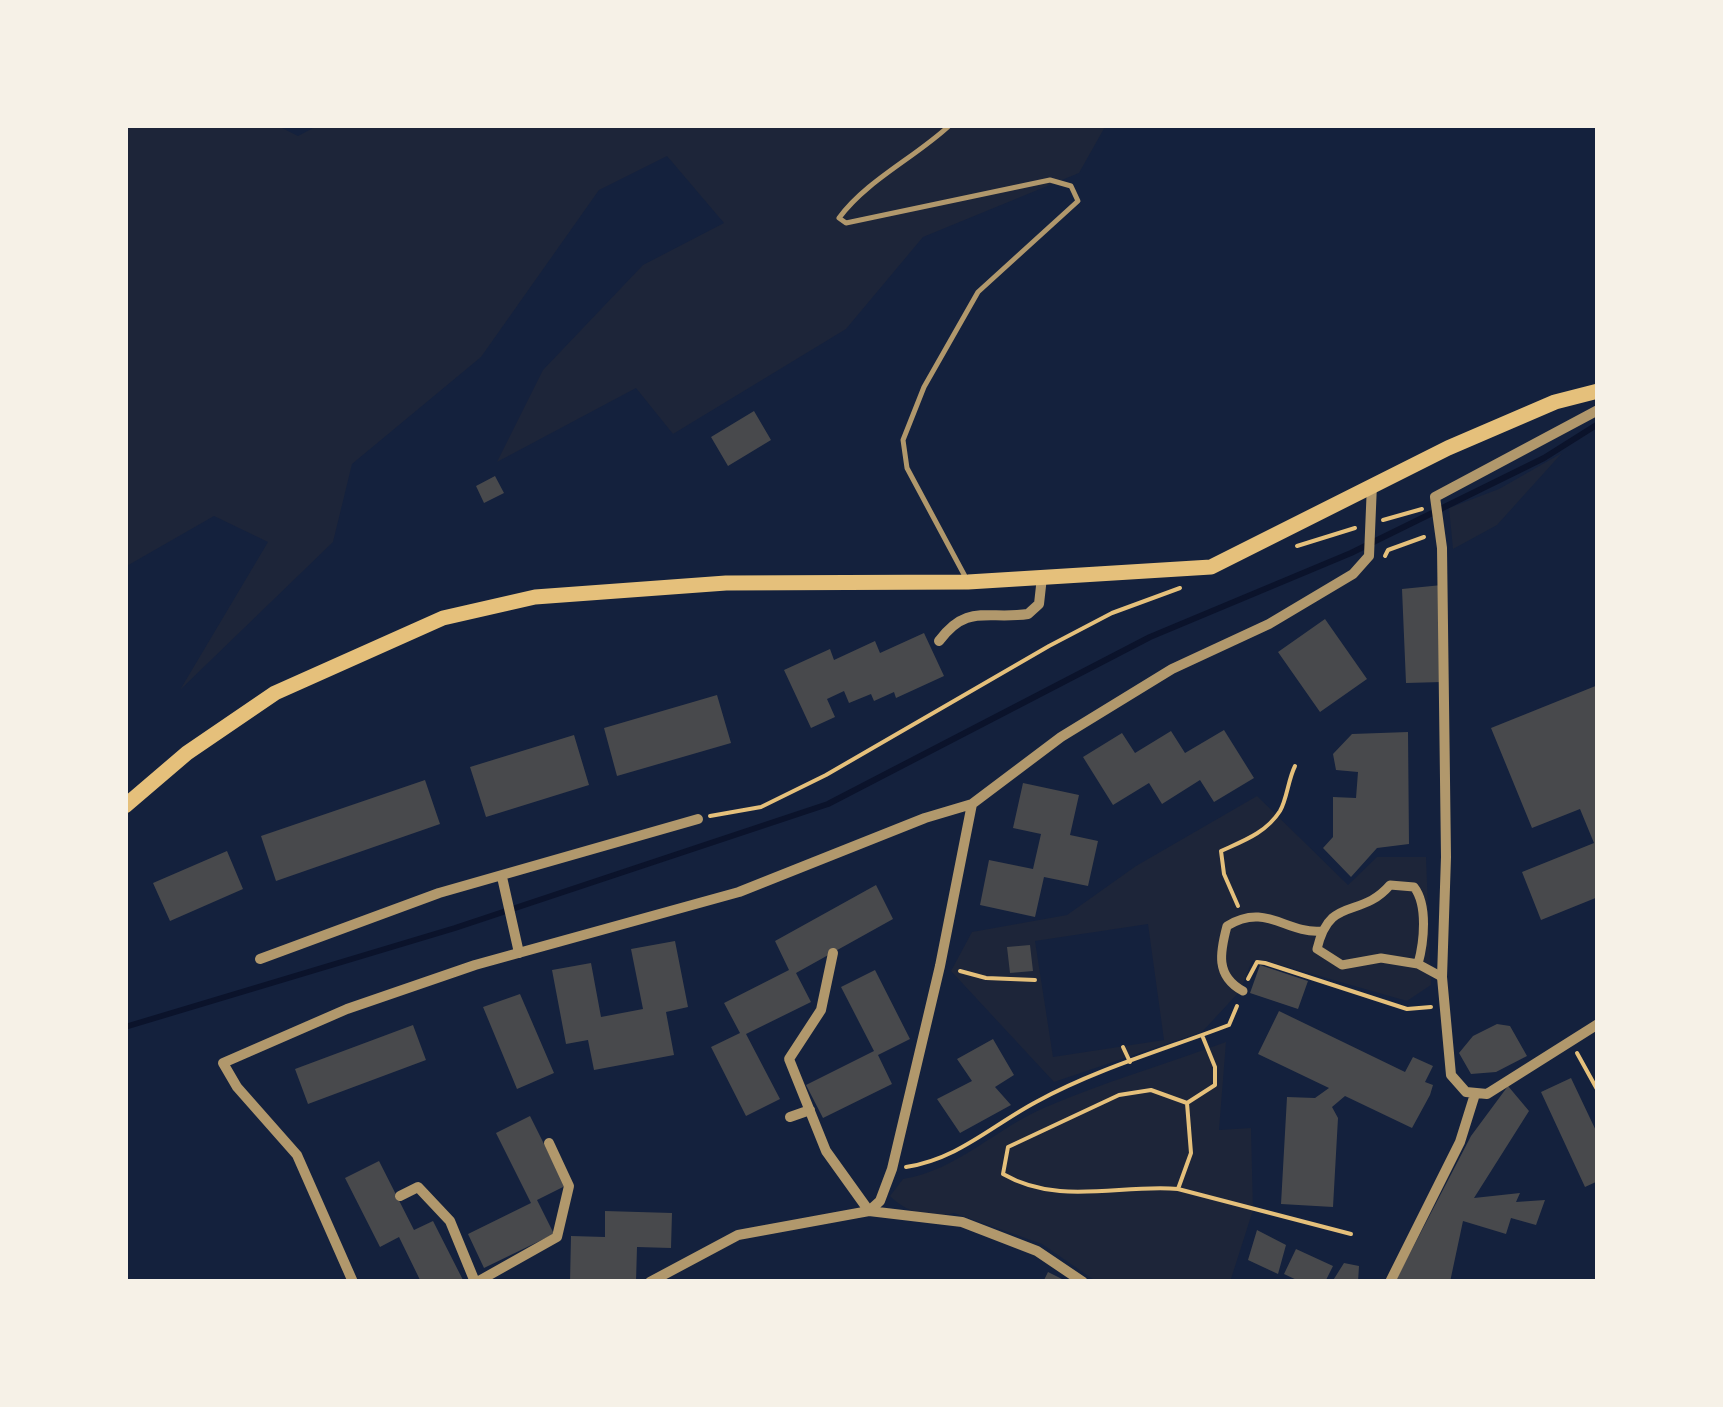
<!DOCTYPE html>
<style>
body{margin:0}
#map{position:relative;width:1723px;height:1407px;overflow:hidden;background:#14213d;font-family:"Work Sans",sans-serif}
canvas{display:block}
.frame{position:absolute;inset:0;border:128px solid #f6f1e7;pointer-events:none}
</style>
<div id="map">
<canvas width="1723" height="1407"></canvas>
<div class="frame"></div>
</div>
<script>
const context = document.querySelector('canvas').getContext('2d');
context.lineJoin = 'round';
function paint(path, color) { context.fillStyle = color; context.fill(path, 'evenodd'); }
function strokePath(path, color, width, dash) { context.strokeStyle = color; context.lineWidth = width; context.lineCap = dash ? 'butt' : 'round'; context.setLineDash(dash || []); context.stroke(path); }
paint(new Path2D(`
 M 125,125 L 276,125 L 298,136 L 319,125 L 1106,125 L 1079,173 L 923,237 L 846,329 L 673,434 L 636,388 L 497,462 L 543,370 L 643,265 L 724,223 L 667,156 L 599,190 L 481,357 L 352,464 L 333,542 L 180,690 L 268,542 L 214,516 L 125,567 Z
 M 1562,453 L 1497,525 L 1453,549 L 1449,508 L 1499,489 Z
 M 1257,796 L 1348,885 L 1377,857 L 1426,857 L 1431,985 L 1407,1001 L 1263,960 L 1252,961 L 1240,991 L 1202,1032 L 1054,1082 L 951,971 L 972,932 L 1067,915 L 1136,866 ZM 1148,924 L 1164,1040 L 1053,1057 L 1035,941 Z
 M 1226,1042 L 1219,1130 L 1251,1128 L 1253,1210 L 1230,1282 L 1097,1282 L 1042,1244 L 954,1213 C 933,1219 904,1212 890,1196 L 903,1179 C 958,1170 996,1128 1046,1107 C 1104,1082 1166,1064 1226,1042 Z`), '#1d2539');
strokePath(new Path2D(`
 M 125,1027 L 455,928 L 828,804 L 1150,637 L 1351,553 L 1544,458 L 1598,424`), '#0b132b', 6);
paint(new Path2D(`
 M 754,411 L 771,440 L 728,466 L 711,437 Z
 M 495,476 L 504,493 L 484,503 L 476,486 Z
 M 1442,585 L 1442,682 L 1406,683 L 1402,589 Z
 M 1325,619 L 1367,679 L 1320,712 L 1278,652 Z
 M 924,633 L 944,676 L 896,698 L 894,692 L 874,701 L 871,694 L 849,703 L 844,691 L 827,699 L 835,717 L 811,728 L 784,670 L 830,649 L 834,660 L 875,641 L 880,653 Z
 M 1598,685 L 1598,897 L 1541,920 L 1522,872 L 1594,843 L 1580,809 L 1532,828 L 1491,728 Z
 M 717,695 L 731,743 L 617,776 L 604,728 Z
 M 1224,730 L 1254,778 L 1214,802 L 1200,780 L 1162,804 L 1149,783 L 1113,805 L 1083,757 L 1122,733 L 1135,753 L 1171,731 L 1185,753 Z
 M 1408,732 L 1409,844 L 1377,848 L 1351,877 L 1323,848 L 1333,837 L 1333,797 L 1356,798 L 1358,772 L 1336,770 L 1333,754 L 1352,734 Z
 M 574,735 L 589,785 L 486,817 L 470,767 Z
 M 425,780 L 440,824 L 276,881 L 261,836 Z
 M 1023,783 L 1079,795 L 1070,835 L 1098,841 L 1088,886 L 1044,877 L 1035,917 L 980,905 L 989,860 L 1033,869 L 1041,834 L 1013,828 Z
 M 227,851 L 243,889 L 170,921 L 153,883 Z
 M 876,885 L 893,919 L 796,973 L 811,1002 L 746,1034 L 780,1099 L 746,1116 L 711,1047 L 740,1033 L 724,1003 L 789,970 L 775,941 Z
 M 675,941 L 688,1007 L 666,1012 L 674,1055 L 594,1070 L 588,1040 L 566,1044 L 552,970 L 591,963 L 601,1017 L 643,1009 L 631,949 Z
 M 1030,945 L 1033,971 L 1010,973 L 1007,947 Z
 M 1260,965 L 1308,981 L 1298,1009 L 1250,993 Z
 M 875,970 L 910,1039 L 878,1055 L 892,1084 L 823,1118 L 806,1085 L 874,1051 L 841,987 Z
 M 520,994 L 554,1073 L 517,1089 L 483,1007 Z
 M 1279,1011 L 1405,1072 L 1413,1057 L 1433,1066 L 1425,1082 L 1433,1085 L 1430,1095 L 1412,1128 L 1345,1096 L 1332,1107 L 1338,1118 L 1333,1207 L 1281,1204 L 1287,1097 L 1315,1098 L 1329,1088 L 1258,1054 Z
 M 1497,1024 L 1510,1026 L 1527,1056 L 1496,1072 L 1471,1074 L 1459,1053 L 1473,1036 Z
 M 413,1025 L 426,1060 L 308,1104 L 295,1069 Z
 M 993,1039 L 1014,1075 L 995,1087 L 1011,1105 L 960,1133 L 937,1099 L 972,1081 L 957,1059 Z
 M 1571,1078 L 1598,1135 L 1598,1181 L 1585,1187 L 1541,1092 Z
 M 1508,1086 L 1529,1111 L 1474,1198 L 1520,1193 L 1516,1202 L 1545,1200 L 1536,1225 L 1511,1218 L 1506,1234 L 1463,1221 L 1450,1282 L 1395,1282 L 1471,1136 Z
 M 530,1116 L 565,1186 L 537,1200 L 554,1234 L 484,1268 L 468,1234 L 531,1203 L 496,1133 Z
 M 379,1161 L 414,1230 L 433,1221 L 464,1282 L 421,1282 L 399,1237 L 380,1247 L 345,1178 Z
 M 605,1211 L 672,1213 L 671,1248 L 637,1247 L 636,1282 L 570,1282 L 571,1236 L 605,1237 Z
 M 1257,1230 L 1286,1245 L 1278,1274 L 1248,1260 Z
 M 1296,1249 L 1333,1266 L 1325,1282 L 1301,1282 L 1284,1274 Z
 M 1344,1263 L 1359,1266 L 1358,1282 L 1332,1282 Z
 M 1048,1272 L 1068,1282 L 1043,1282 Z`), '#48494c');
strokePath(new Path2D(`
 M 1383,520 L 1422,509
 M 1297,546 L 1355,528
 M 1385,556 L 1388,550 L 1424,537
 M 710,816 L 761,807 L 826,775 L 1049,646 L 1112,613 L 1180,588
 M 1238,906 L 1224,874 L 1221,851 C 1243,841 1266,833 1280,811 C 1287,799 1288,780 1295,766
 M 960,971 L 986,978 L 1035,980
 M 1248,979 L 1257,962 L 1265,963 L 1407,1009 L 1431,1007
 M 1123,1047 L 1130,1062
 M 1577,1053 L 1598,1091
 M 1187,1103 L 1191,1153 L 1178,1189 L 1351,1234
 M 1187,1103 L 1215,1085 L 1215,1067 L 1202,1035
 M 906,1167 C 958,1159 991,1126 1036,1102 C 1096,1069 1166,1049 1229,1025 L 1237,1006
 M 1178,1189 C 1120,1184 1058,1206 1003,1174 L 1008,1147 L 1119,1095 L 1151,1090 L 1187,1103`), '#e5c07b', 4);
strokePath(new Path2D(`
 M 950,125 C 916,157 867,180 839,218 L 846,223 L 1050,180 L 1071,186 L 1078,201 L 978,292 L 924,387 L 903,440 L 907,468 L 967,580`), '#b1986c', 5);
strokePath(new Path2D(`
 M 1418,964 L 1381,958 L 1342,965 L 1317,949 C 1330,894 1360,920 1390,885 L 1414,887 C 1428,905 1424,942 1418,964 L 1442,977
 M 1243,991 C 1215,976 1220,952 1227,926 C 1266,902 1286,934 1321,931`), '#b1986c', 9);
strokePath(new Path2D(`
 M 1598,410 L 1435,497 L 1442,548 L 1446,857 L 1442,977 L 1451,1075 L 1466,1092 L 1487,1094 L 1598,1024
 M 939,641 C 967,603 987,620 1028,614 L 1039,604 L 1042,577
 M 502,877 L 519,953
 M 833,953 L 821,1010 L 789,1059 L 826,1151 L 869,1211
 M 260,959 L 439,893 L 698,819
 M 790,1117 L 810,1110
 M 400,1196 L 418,1187 L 450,1221 L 475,1282
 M 869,1211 L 880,1201 L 892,1169 L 940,966 L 972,804
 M 353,1282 L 297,1155 L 237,1087 L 223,1063 L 347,1009 L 475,965 L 739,892 L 925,818 L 972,804 L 1061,737 L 1172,669 L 1269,624 L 1353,574 L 1369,556 L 1372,484
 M 477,1282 L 557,1237 L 569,1186 L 549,1143
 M 650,1282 L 738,1235 L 869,1211 L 962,1222 L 1037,1251 L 1083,1282
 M 1390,1282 L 1460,1142 L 1475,1094`), '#b1986c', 10);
strokePath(new Path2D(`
 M 125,806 L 187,753 L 275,693 L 443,618 L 535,597 L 726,583 L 968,582 L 1211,567 L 1448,448 L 1555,402 L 1598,391`), '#e5c07b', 15);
</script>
